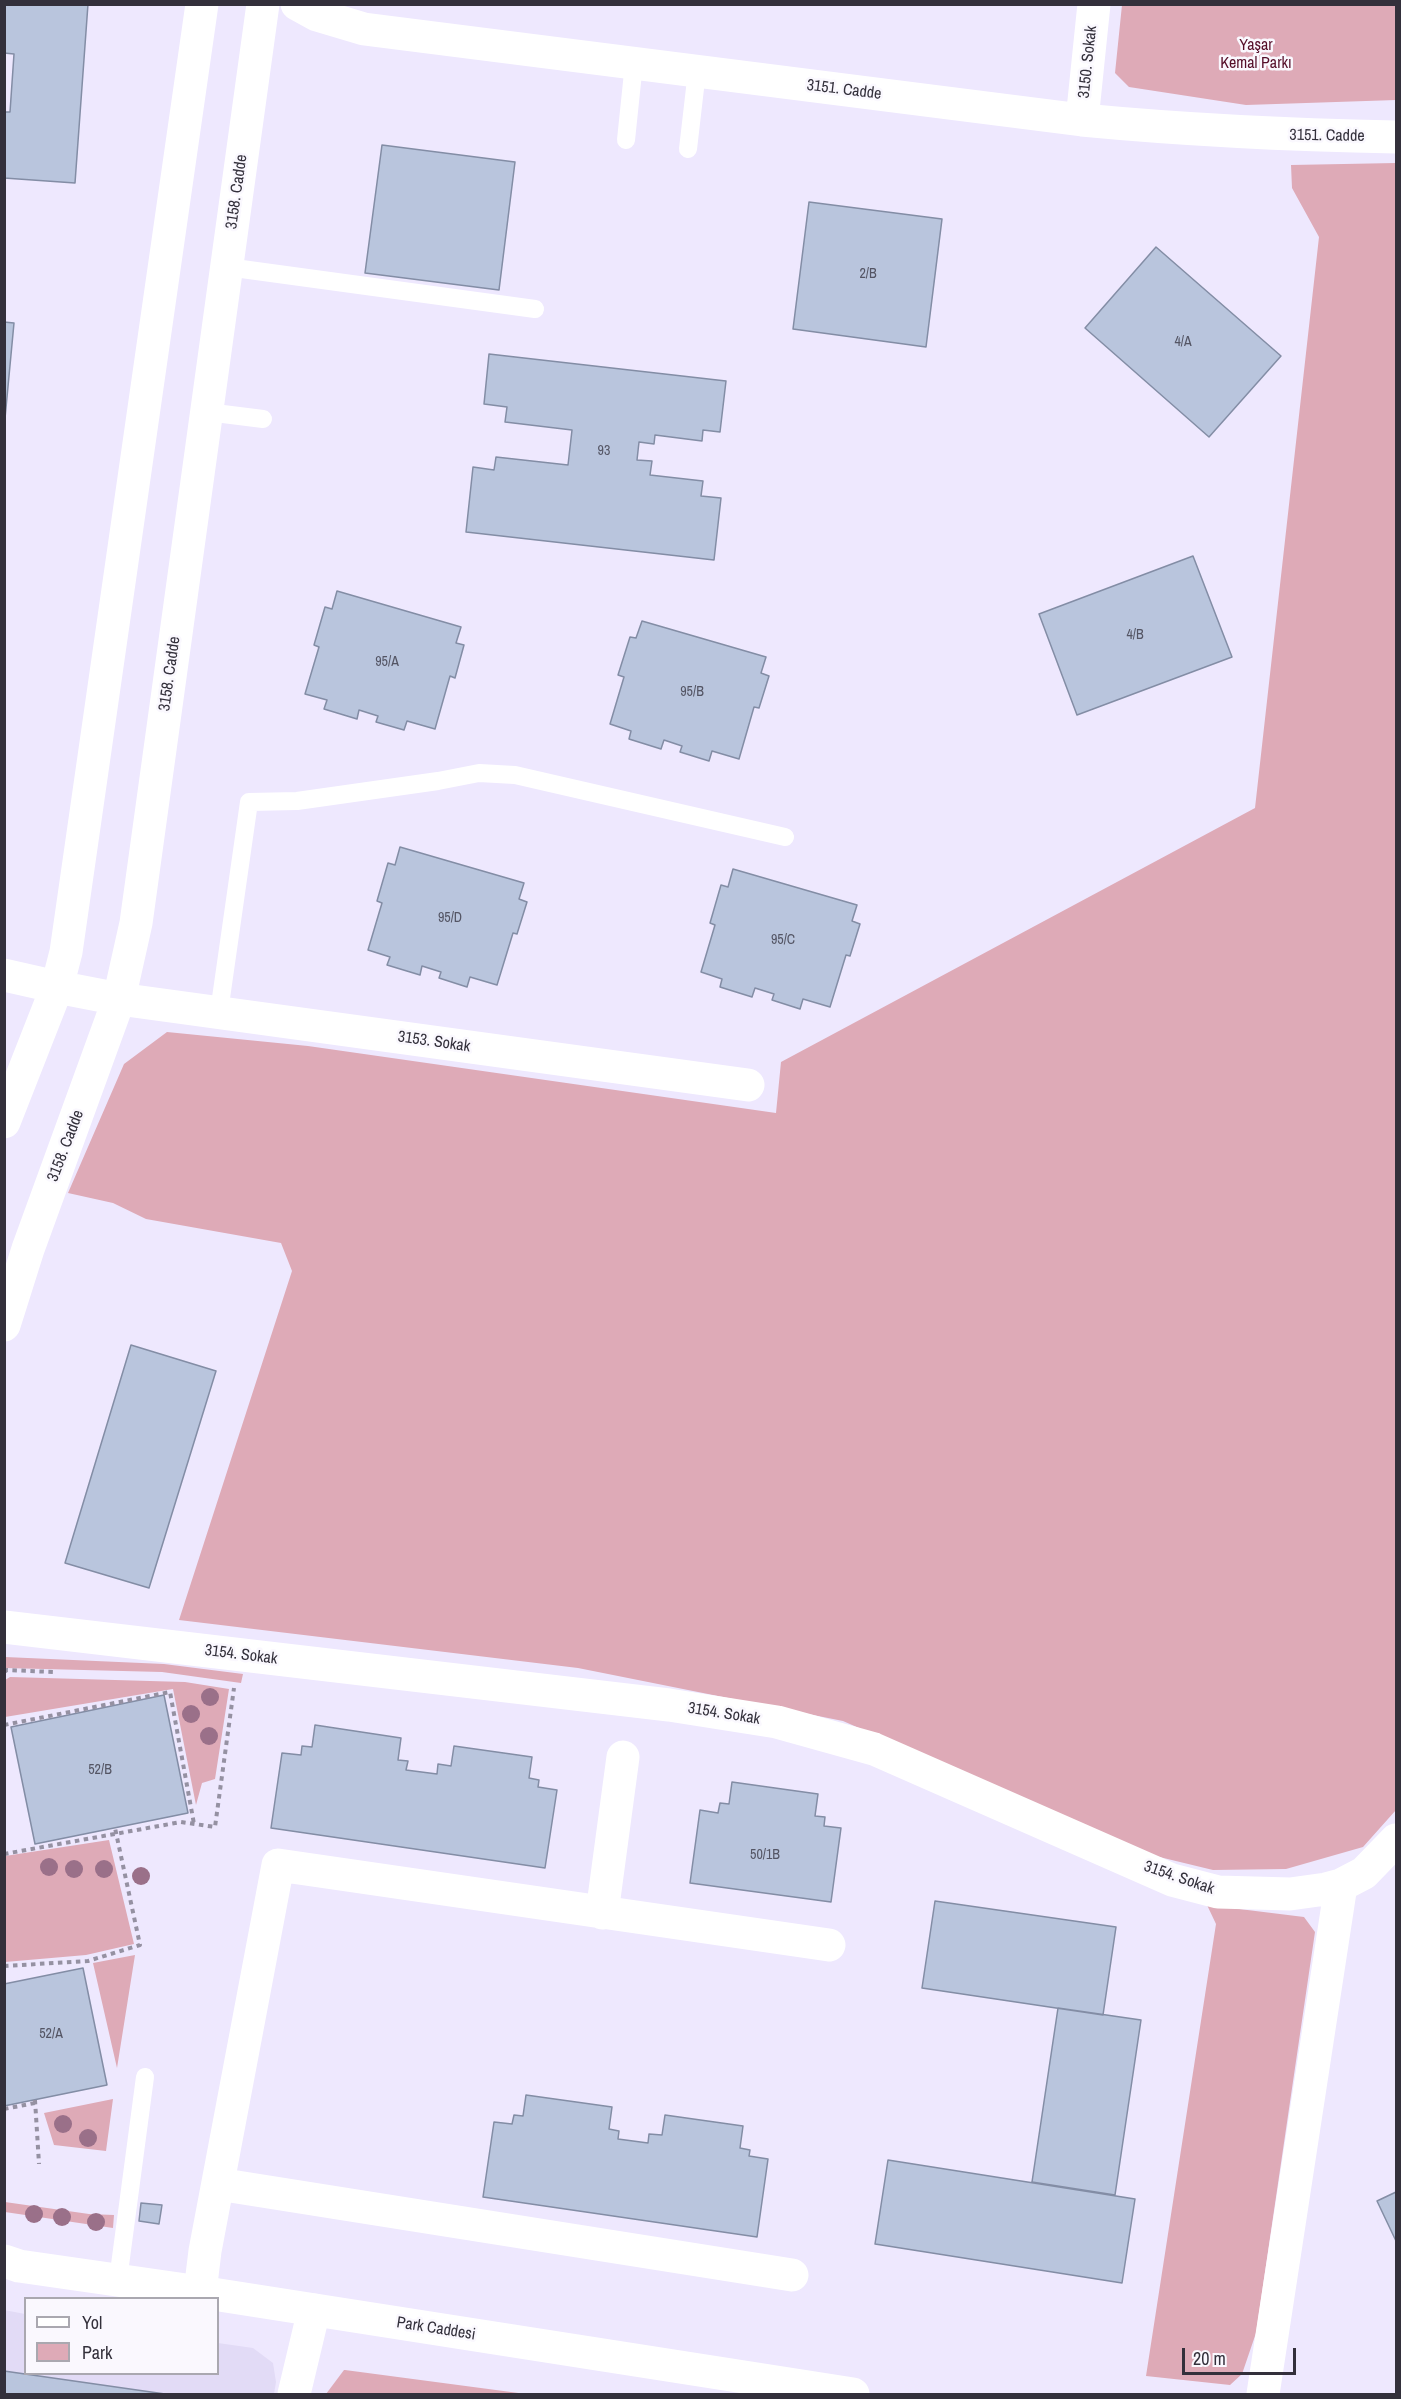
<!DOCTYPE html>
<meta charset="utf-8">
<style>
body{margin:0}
#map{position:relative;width:1401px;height:2399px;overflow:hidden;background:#eee8fe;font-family:"Archivo Narrow",sans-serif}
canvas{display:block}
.frame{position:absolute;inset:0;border:6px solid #33303b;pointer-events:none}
.legend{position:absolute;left:24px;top:2297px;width:195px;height:78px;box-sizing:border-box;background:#faf8fe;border:2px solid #aaa8b0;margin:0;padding:8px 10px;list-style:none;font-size:18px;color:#33303b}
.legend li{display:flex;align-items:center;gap:12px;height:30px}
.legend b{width:30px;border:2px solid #aaa8b0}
.scale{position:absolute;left:1182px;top:2348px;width:114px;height:27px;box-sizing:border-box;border:3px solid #33303b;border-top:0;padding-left:8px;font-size:18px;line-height:21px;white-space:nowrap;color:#33303b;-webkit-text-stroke:4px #faf8fe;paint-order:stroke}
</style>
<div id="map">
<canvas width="1401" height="2399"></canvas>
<div class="frame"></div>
<ul class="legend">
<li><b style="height:8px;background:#fff"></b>Yol</li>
<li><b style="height:16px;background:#deaab7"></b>Park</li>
</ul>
<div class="scale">20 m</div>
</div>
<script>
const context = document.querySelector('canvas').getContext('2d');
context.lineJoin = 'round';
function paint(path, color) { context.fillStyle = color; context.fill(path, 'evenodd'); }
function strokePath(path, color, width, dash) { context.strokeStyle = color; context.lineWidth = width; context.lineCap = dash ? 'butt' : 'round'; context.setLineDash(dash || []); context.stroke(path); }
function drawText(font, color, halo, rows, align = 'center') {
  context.font = font + ' "Archivo Narrow",sans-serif'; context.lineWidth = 5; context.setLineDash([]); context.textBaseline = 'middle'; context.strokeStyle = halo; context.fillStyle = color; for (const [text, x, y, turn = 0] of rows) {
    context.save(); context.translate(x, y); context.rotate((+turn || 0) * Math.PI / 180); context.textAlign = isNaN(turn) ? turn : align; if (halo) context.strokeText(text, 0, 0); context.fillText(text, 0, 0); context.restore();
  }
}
paint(new Path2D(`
 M 4,2310 L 25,2314 L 26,2374 L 218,2374 L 218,2343 L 253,2348 L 273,2363 L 276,2382 L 274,2394 L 5,2394 Z`), '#e2dbf6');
paint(new Path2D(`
 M 1122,5 L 1396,5 L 1396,100 L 1246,105 L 1129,87 L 1115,73 Z
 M 1396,163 L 1396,1810 L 1363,1847 L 1286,1869 L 1213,1870 L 1147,1854 L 843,1721 L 578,1668 L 179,1620 L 292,1271 L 281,1243 L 146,1219 L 113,1203 L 68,1193 L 124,1064 L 167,1032 L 308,1046 L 776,1113 L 781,1062 L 1255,808 L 1319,237 L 1292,188 L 1291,165 Z
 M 5,1657 L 164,1664 L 243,1674 L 241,1683 L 162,1672 L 5,1668 Z
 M 10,1677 L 185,1682 L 229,1689 L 215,1779 L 202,1783 L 196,1805 L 173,1689 L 5,1717 L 5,1680 Z
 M 109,1840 L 134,1944 L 86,1955 L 5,1962 L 5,1856 Z
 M 1207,1905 L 1304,1917 L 1315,1932 L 1256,2333 L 1242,2374 L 1230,2385 L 1146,2376 L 1216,1924 Z
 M 135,1955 L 117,2068 L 93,1963 Z
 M 113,2099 L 106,2151 L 54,2145 L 44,2113 Z
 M 5,2202 L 89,2214 L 114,2215 L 113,2228 L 5,2212 Z
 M 344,2370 L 345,2370 L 526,2394 L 326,2394 Z`), '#deaab7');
const building = new Path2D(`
 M 4,4 L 88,4 L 75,183 L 4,178 L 4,112 L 10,112 L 14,54 L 4,53 Z
 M 382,145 L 515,162 L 499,290 L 365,273 Z
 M 809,202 L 942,219 L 926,347 L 793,329 Z
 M 1156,247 L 1281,356 L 1209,437 L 1085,328 Z
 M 4,322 L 14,323 L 4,429 Z
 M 489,354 L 726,381 L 720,432 L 703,430 L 702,441 L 655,435 L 654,444 L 639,442 L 637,460 L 652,461 L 650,475 L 703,481 L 701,496 L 721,498 L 714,560 L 466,532 L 473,467 L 494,470 L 496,457 L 568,465 L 572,430 L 505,422 L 507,407 L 484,404 Z
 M 1193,556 L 1232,657 L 1077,715 L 1039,614 Z
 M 337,591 L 461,627 L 456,643 L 464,645 L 455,678 L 450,676 L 435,729 L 407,721 L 404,730 L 376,722 L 378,716 L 359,710 L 357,719 L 324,709 L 327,700 L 305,694 L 319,647 L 314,645 L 325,607 L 332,609 Z
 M 642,621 L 766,657 L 761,673 L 769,676 L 759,708 L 754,707 L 739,759 L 712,751 L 709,761 L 680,752 L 682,746 L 664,740 L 661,749 L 629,739 L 631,731 L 610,724 L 624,677 L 618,675 L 630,637 L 636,638 Z
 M 400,847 L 524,883 L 519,899 L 527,902 L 517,934 L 513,933 L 497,985 L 470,977 L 467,987 L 439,978 L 441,972 L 422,966 L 420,975 L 387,965 L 390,957 L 368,950 L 382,903 L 377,901 L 388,863 L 395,865 Z
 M 733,869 L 857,905 L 852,921 L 860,924 L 850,956 L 846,955 L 830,1007 L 803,999 L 800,1009 L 772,1000 L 774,994 L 755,988 L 752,997 L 720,987 L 722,979 L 701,972 L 715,925 L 710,923 L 721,885 L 728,887 Z
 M 131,1345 L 216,1371 L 149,1588 L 65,1563 Z
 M 164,1695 L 188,1813 L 35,1844 L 11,1727 Z
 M 315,1725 L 401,1738 L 398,1760 L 408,1761 L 406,1770 L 437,1774 L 438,1764 L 451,1766 L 454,1746 L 532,1757 L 529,1778 L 539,1780 L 538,1787 L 557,1790 L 545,1868 L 271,1828 L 282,1753 L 301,1755 L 302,1746 L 312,1747 Z
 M 732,1782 L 818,1794 L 815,1816 L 825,1817 L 824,1826 L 841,1828 L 831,1902 L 690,1883 L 700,1810 L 718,1813 L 720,1803 L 729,1804 Z
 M 935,1901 L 1116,1927 L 1103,2015 L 922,1988 Z
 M 83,1968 L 107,2085 L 4,2106 L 4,1984 Z
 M 1058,2008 L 1141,2020 L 1115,2195 L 1032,2182 Z
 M 526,2095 L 612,2107 L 609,2129 L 619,2131 L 618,2139 L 648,2143 L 649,2134 L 662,2135 L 665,2115 L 743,2126 L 740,2148 L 750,2150 L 749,2156 L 768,2159 L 757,2237 L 483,2197 L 494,2122 L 512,2124 L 514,2115 L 523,2116 Z
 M 888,2160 L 1135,2199 L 1122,2283 L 875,2244 Z
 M 1396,2192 L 1396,2241 L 1377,2201 Z
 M 141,2203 L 162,2205 L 159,2224 L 139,2221 Z
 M 4,2371 L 165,2394 L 4,2394 Z`);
paint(building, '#b9c5dd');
strokePath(building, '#838da5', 1.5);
strokePath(new Path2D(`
 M 4,1672 L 7,1670 L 54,1672
 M 4,1725 L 170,1692 L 194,1824
 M 4,1854 L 181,1822 L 215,1827 L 234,1688
 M 4,1966 L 88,1961 L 140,1945 L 115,1828
 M 35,2100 L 39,2164
 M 4,2109 L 35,2103`), '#9591a2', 4, [4.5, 4.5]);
strokePath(new Path2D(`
 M 626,140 L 634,63
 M 688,149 L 697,71
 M 227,267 L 535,309
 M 207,412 L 263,419
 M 219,1012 L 249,802 L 297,801 L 438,781 L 479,773 L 515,775 L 785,837
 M 118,2280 L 145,2077`), '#fff', 18);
strokePath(new Path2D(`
 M 297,4 L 317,15 L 364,29 L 1082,120 C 1187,130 1291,135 1396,137
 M 1082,120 L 1094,4
 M 4,975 L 57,987
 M 119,999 L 748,1085
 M 4,1627 L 669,1705 L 777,1722 L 874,1749 L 1172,1880 L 1218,1892 L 1290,1894 L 1326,1889 L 1341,1885 L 1364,1873 L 1396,1840
 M 602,1913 L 623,1757
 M 218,2184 L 792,2275
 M 200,2292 L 205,2251 L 278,1865 L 829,1945
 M 294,2394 L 314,2310
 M 1263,2394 L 1341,1885`), '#fff', 33);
strokePath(new Path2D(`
 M 57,987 L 119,999
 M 4,1122 L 57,987 L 66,952 L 202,4
 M 4,1325 L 28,1249 L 119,999 L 136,923 L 263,4
 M 4,2261 L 19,2266 L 200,2292 L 853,2394`), '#fff', 33);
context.fillStyle = '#9a7089';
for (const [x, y] of [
 [210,1697],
 [191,1714],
 [209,1736],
 [49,1867],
 [74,1869],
 [104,1869],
 [141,1876],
 [63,2124],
 [88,2138],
 [34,2214],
 [62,2217],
 [96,2222]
]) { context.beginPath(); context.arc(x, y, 9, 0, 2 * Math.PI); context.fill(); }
drawText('14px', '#545564', null, [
 ["2/B",868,274],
 ["4/A",1183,342],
 ["93",604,451],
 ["4/B",1135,635],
 ["95/A",387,662],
 ["95/B",692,692],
 ["95/D",450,918],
 ["95/C",783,940],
 ["52/B",100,1770],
 ["50/1B",765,1855],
 ["52/A",51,2034]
]);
drawText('16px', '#550e29', '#faf8fe', [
 ["Yaşar",1256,46],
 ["Kemal Parkı",1256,64]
]);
drawText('16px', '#33303b', '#faf8fe', [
 ["3150. Sokak",1088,62,-84],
 ["3151. Cadde",844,90,7],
 ["3151. Cadde",1327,136,1],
 ["3158. Cadde",237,192,-82],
 ["3158. Cadde",170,674,-82],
 ["3153. Sokak",434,1042,8],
 ["3158. Cadde",66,1146,-69],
 ["3154. Sokak",241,1655,7],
 ["3154. Sokak",724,1714,9],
 ["3154. Sokak",1179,1878,19],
 ["Park Caddesi",436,2329,9]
]);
</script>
